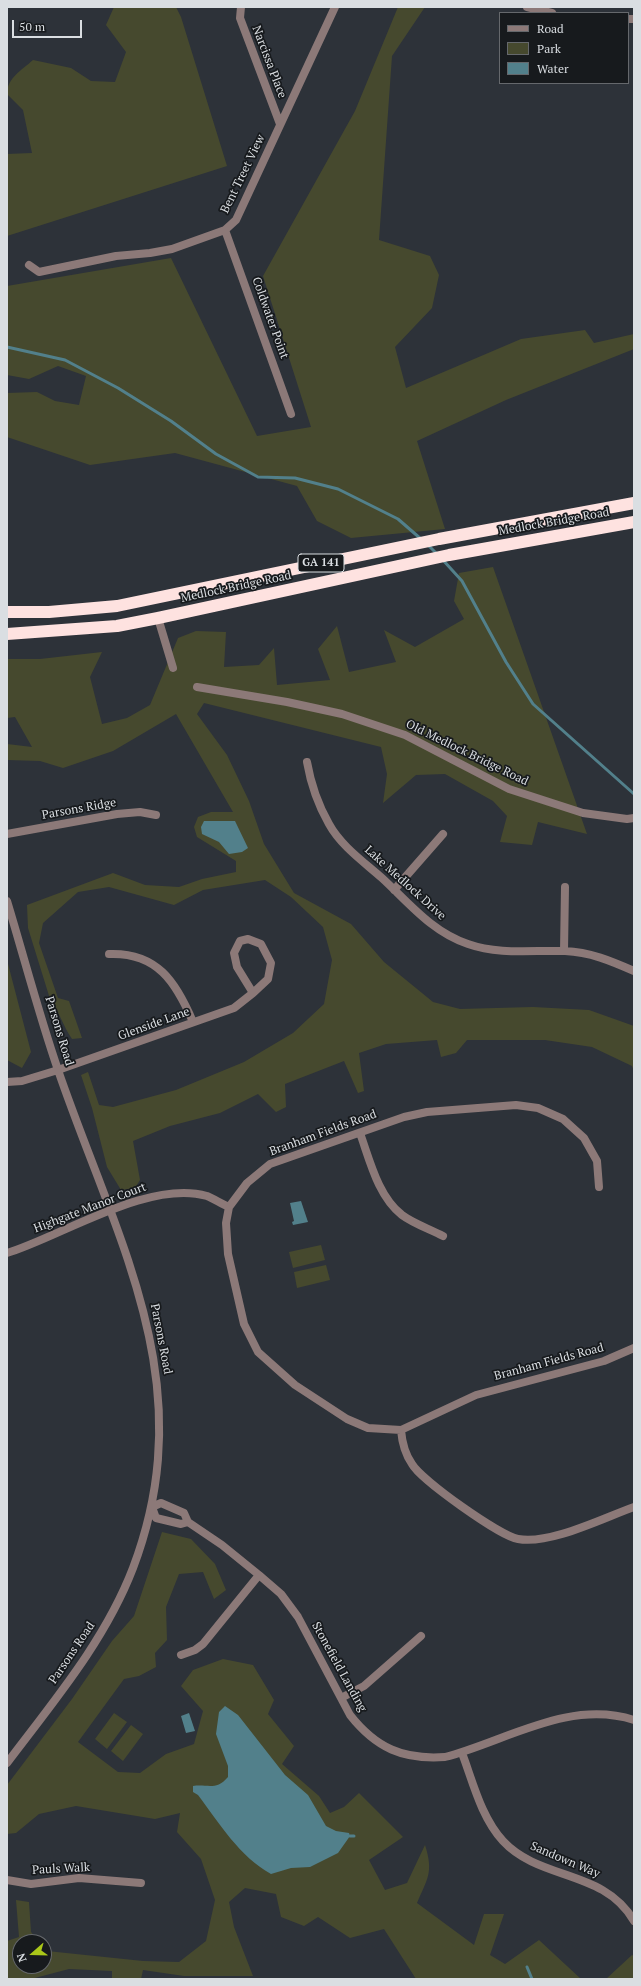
<!DOCTYPE html>
<style>
body{margin:0}
#map{position:relative;width:641px;height:1986px;overflow:hidden;background:#2d3239;font-family:"PT Serif",serif}
canvas{display:block}
.frame{position:absolute;inset:0;border:8px solid #dadee2;pointer-events:none}
.legend{position:absolute;left:499px;top:12px;width:130px;height:72px;box-sizing:border-box;background:#171a1d;border:1px solid #65686c;margin:0;padding:5px 7px;list-style:none;font-size:12px;color:#dadee2}
.legend li{display:flex;align-items:center;gap:8px;height:20px}
.legend b{width:20px;border:1px solid #65686c}
.north{position:absolute;left:12px;top:1934px;width:40px;height:40px;box-sizing:border-box;background:#171a1d;border:1px solid #65686c;border-radius:50%;rotate:250deg;font-size:11px;font-weight:700;line-height:16px;text-align:center;color:#dadee2}
.north::after{content:'';display:block;margin:auto;width:14px;height:18px;background:#aac719;clip-path:polygon(50% 0,100% 100%,50% 72%,0 100%)}
.scale{position:absolute;left:12px;top:20px;width:70px;height:18px;box-sizing:border-box;border:2px solid #dadee2;border-top:0;padding-left:5px;font-size:12px;line-height:14px;white-space:nowrap;color:#dadee2;-webkit-text-stroke:3px #171a1d;paint-order:stroke}
</style>
<div id="map">
<canvas width="641" height="1986"></canvas>
<div class="frame"></div>
<ul class="legend">
<li><b style="height:5px;background:#8c7978"></b>Road</li>
<li><b style="height:11px;background:#46492e"></b>Park</li>
<li><b style="height:11px;background:#52808b"></b>Water</li>
</ul>
<div class="north">N</div>
<div class="scale">50 m</div>
</div>
<script>
const context = document.querySelector('canvas').getContext('2d');
context.lineJoin = 'round';
function paint(path, color) { context.fillStyle = color; context.fill(path, 'evenodd'); }
function strokePath(path, color, width, dash) { context.strokeStyle = color; context.lineWidth = width; context.lineCap = dash ? 'butt' : 'round'; context.setLineDash(dash || []); context.stroke(path); }
function drawText(font, color, halo, rows, align = 'center') {
  context.font = font + ' "PT Serif",serif'; context.lineWidth = 3.5; context.setLineDash([]); context.textBaseline = 'middle'; context.strokeStyle = halo; context.fillStyle = color; for (const [text, x, y, turn = 0] of rows) {
    context.save(); context.translate(x, y); context.rotate((+turn || 0) * Math.PI / 180); context.textAlign = isNaN(turn) ? turn : align; if (halo) context.strokeText(text, 0, 0); context.fillText(text, 0, 0); context.restore();
  }
}
paint(new Path2D(`
 M 114,7 L 176,7 L 181,17 L 227,166 L 7,236 L 7,154 L 32,153 L 23,110 L 7,94 C 7,78 22,70 33,60 L 71,68 L 91,81 L 115,82 L 126,52 L 106,25 Z
 M 398,7 L 425,7 L 392,56 L 379,240 L 430,256 L 439,275 L 432,308 L 395,347 L 406,388 L 521,339 L 585,330 L 594,343 L 634,334 L 634,349 L 506,400 L 417,441 L 445,529 L 351,538 L 317,521 L 297,486 L 175,453 L 90,465 L 7,437 L 7,393 L 37,392 L 55,401 L 79,405 L 86,376 L 58,366 L 29,379 L 7,375 L 7,286 L 171,258 L 257,436 L 311,427 L 263,276 L 355,111 Z
 M 493,567 L 587,834 L 538,822 L 532,845 L 500,842 L 507,816 L 493,801 L 445,774 L 416,775 L 383,803 L 387,774 L 381,747 L 204,703 L 197,714 L 227,755 L 249,801 L 264,844 L 294,893 L 351,924 L 384,962 L 433,1002 L 460,1009 L 533,1007 L 589,1010 L 634,1026 L 634,1071 L 632,1066 L 592,1047 L 545,1040 L 467,1040 L 456,1053 L 441,1057 L 437,1040 L 386,1044 L 359,1053 L 364,1091 L 358,1093 L 344,1061 L 285,1084 L 286,1107 L 276,1112 L 258,1094 L 220,1113 L 170,1126 L 133,1141 L 140,1180 L 135,1188 L 121,1190 L 107,1167 L 92,1108 L 81,1075 L 88,1072 L 99,1105 L 113,1107 L 176,1090 L 244,1062 L 293,1033 L 324,1004 L 332,960 L 323,927 L 291,897 L 265,880 L 203,890 L 174,905 L 109,887 L 78,892 L 43,923 L 39,943 L 58,998 L 69,1001 L 82,1038 L 72,1039 C 63,1026 59,1011 50,999 L 28,928 L 27,905 L 113,873 L 145,885 L 179,887 L 202,879 L 236,872 L 236,861 L 197,837 L 194,827 L 198,817 L 211,812 L 233,812 L 176,714 L 113,751 L 63,768 L 40,761 L 7,760 L 7,744 L 32,747 L 15,717 L 7,718 L 7,659 L 40,659 L 102,652 L 90,677 L 102,724 L 127,718 L 150,705 L 178,638 L 196,631 L 226,632 L 224,667 L 259,665 L 274,648 L 277,685 L 330,680 L 318,649 L 337,626 L 349,672 L 396,662 L 384,630 L 415,647 L 464,619 L 454,601 L 459,573 Z
 M 7,960 L 31,1052 L 22,1068 L 7,1060 Z
 M 321,1245 L 325,1260 L 293,1268 L 289,1252 Z
 M 326,1265 L 330,1280 L 297,1288 L 294,1272 Z
 M 162,1532 L 191,1539 L 215,1564 L 226,1590 L 214,1599 L 203,1572 L 179,1574 L 166,1607 L 167,1640 L 155,1653 L 156,1667 L 139,1676 L 124,1679 L 78,1742 L 118,1772 L 140,1773 L 166,1754 L 194,1744 L 203,1711 L 181,1686 L 193,1670 L 223,1659 L 253,1665 L 274,1700 L 268,1714 L 294,1746 L 282,1764 L 319,1796 L 330,1813 L 344,1807 L 359,1793 L 403,1837 L 369,1860 L 385,1890 L 407,1883 L 425,1845 C 434,1873 427,1879 417,1903 L 474,1945 L 484,1914 L 504,1914 L 490,1955 L 505,1964 L 539,1940 L 581,1979 L 416,1979 L 384,1929 L 350,1938 L 318,1917 L 304,1926 L 281,1917 L 276,1894 L 245,1888 L 229,1902 L 234,1927 L 253,1976 L 184,1976 L 143,1970 L 141,1979 L 112,1979 L 112,1971 L 69,1969 L 31,1979 L 7,1979 L 7,1941 L 19,1937 L 16,1900 L 29,1902 L 31,1932 L 39,1942 L 20,1942 L 20,1966 L 44,1966 L 44,1948 L 47,1951 L 143,1961 L 179,1962 L 206,1941 L 215,1900 L 201,1859 L 177,1832 L 180,1813 L 155,1819 L 76,1806 L 39,1814 L 16,1833 L 7,1834 L 7,1785 L 72,1699 L 112,1641 L 134,1616 Z
 M 114,1713 L 127,1722 L 107,1749 L 95,1739 Z
 M 131,1725 L 143,1734 L 123,1761 L 111,1751 Z
 M 632,1955 L 634,1956 L 634,1979 L 606,1979 Z`), '#46492e');
paint(new Path2D(`
 M 204,821 L 235,821 L 248,848 L 242,852 L 229,854 L 219,842 L 202,834 L 201,827 Z
 M 301,1201 L 308,1222 L 293,1225 L 292,1222 L 294,1221 L 290,1203 Z
 M 225,1706 L 238,1715 L 285,1775 L 308,1795 L 326,1826 L 336,1831 L 349,1833 L 350,1836 L 338,1853 L 310,1867 L 291,1868 L 271,1874 C 240,1857 219,1823 198,1795 L 193,1792 L 193,1786 C 208,1784 216,1791 228,1777 L 228,1766 L 216,1734 L 219,1712 Z
 M 189,1713 L 195,1731 L 186,1733 L 181,1716 Z`), '#52808b');
strokePath(new Path2D(`
 M 7,347 L 65,360 L 118,388 L 171,421 L 216,454 L 258,477 L 295,478 L 338,489 L 398,519 L 421,539
 M 428,545 L 437,554
 M 442,559 L 462,581 L 506,662 L 533,704 L 634,794
 M 350,1836 L 354,1836
 M 527,1967 L 532,1979`), '#52808b', 3);
strokePath(new Path2D(`
 M 241,7 L 240,18 L 280,124
 M 527,7 L 552,13
 M 628,19 L 634,19
 M 225,230 L 291,414
 M 29,265 L 39,272 L 116,256 L 150,253 L 172,249 L 225,230 L 236,220 L 335,7
 M 158,618 L 173,668
 M 197,687 L 287,702 L 342,714 L 405,735 L 509,789 L 583,813 L 627,819 L 634,818
 M 307,762 C 311,785 317,803 329,824 C 341,846 364,862 382,878 C 409,903 432,932 468,944 C 499,955 532,950 565,951 C 590,952 611,961 634,971
 M 7,834 L 117,814 L 140,812 L 156,815
 M 394,890 L 443,834
 M 7,901 C 24,957 39,1015 58,1070 C 117,1242 203,1383 133,1568 C 105,1641 53,1702 7,1763
 M 248,939 L 261,944 L 271,963 L 268,979 L 253,993 L 237,967 L 234,953 L 240,941 Z
 M 564,951 L 565,887
 M 109,954 C 157,952 176,982 193,1022
 M 7,1082 L 22,1081 L 58,1070 L 234,1008 L 253,993
 M 360,1133 C 370,1161 378,1196 402,1215 C 414,1224 430,1229 443,1236
 M 599,1187 L 597,1161 L 584,1138 L 563,1119 L 538,1108 L 516,1105 L 427,1112 L 404,1117 L 270,1164 L 247,1183 L 229,1207 L 226,1223 L 228,1254 L 244,1324 L 258,1352 L 295,1385 L 347,1419 L 368,1428 L 401,1430 L 476,1395 L 604,1361 L 634,1348
 M 7,1253 C 62,1236 149,1179 207,1196 C 214,1199 222,1204 229,1207
 M 401,1430 C 402,1442 405,1454 412,1464 C 421,1480 500,1536 518,1539 C 550,1545 603,1518 634,1507
 M 152,1507 L 161,1503 L 184,1513 L 188,1522 L 222,1545 L 259,1575 L 281,1594 L 298,1617 L 350,1715 C 376,1748 403,1760 445,1757 C 506,1741 569,1699 634,1720
 M 152,1507 L 156,1518 L 181,1524 L 188,1522
 M 181,1655 L 195,1650 L 203,1644 L 259,1575
 M 341,1698 L 364,1686 L 421,1636
 M 462,1753 C 473,1782 481,1817 503,1841 C 540,1881 604,1869 634,1921
 M 7,1880 L 31,1884 L 79,1878 L 141,1883`), '#8c7978', 8);
strokePath(new Path2D(`
 M 7,612 L 49,612 L 117,606 L 439,539 L 634,503
 M 7,634 L 117,626 L 158,618 L 449,555 L 634,522`), '#fee2e0', 12);
for (const [x, y, w] of [
 [321,563,46]
]) { const box = new Path2D(); box.roundRect(x - w / 2, y - 9, w, 18, 3); context.fillStyle = '#171a1d'; context.fill(box); strokePath(box, '#dadee2', 1); }
drawText('bold 11px', '#dadee2', null, [
 ["GA 141",321,563]
]);
drawText('12px', '#dadee2', '#171a1d', [
 ["Narcissa Place",269,62,69],
 ["Bent Treet View",243,174,-64],
 ["Coldwater Point",270,318,70],
 ["Medlock Bridge Road",554,522,-10],
 ["Medlock Bridge Road",236,587,-12],
 ["Old Medlock Bridge Road",467,753,26],
 ["Parsons Ridge",79,809,-10],
 ["Lake Medlock Drive",405,883,42],
 ["Glenside Lane",154,1024,-20],
 ["Parsons Road",59,1031,73],
 ["Branham Fields Road",323,1133,-20],
 ["Highgate Manor Court",90,1208,-21],
 ["Parsons Road",161,1339,79],
 ["Branham Fields Road",549,1362,-15],
 ["Parsons Road",72,1653,-56],
 ["Stonefield Landing",339,1667,61],
 ["Sandown Way",565,1860,23],
 ["Pauls Walk",61,1869,-3]
]);
</script>
